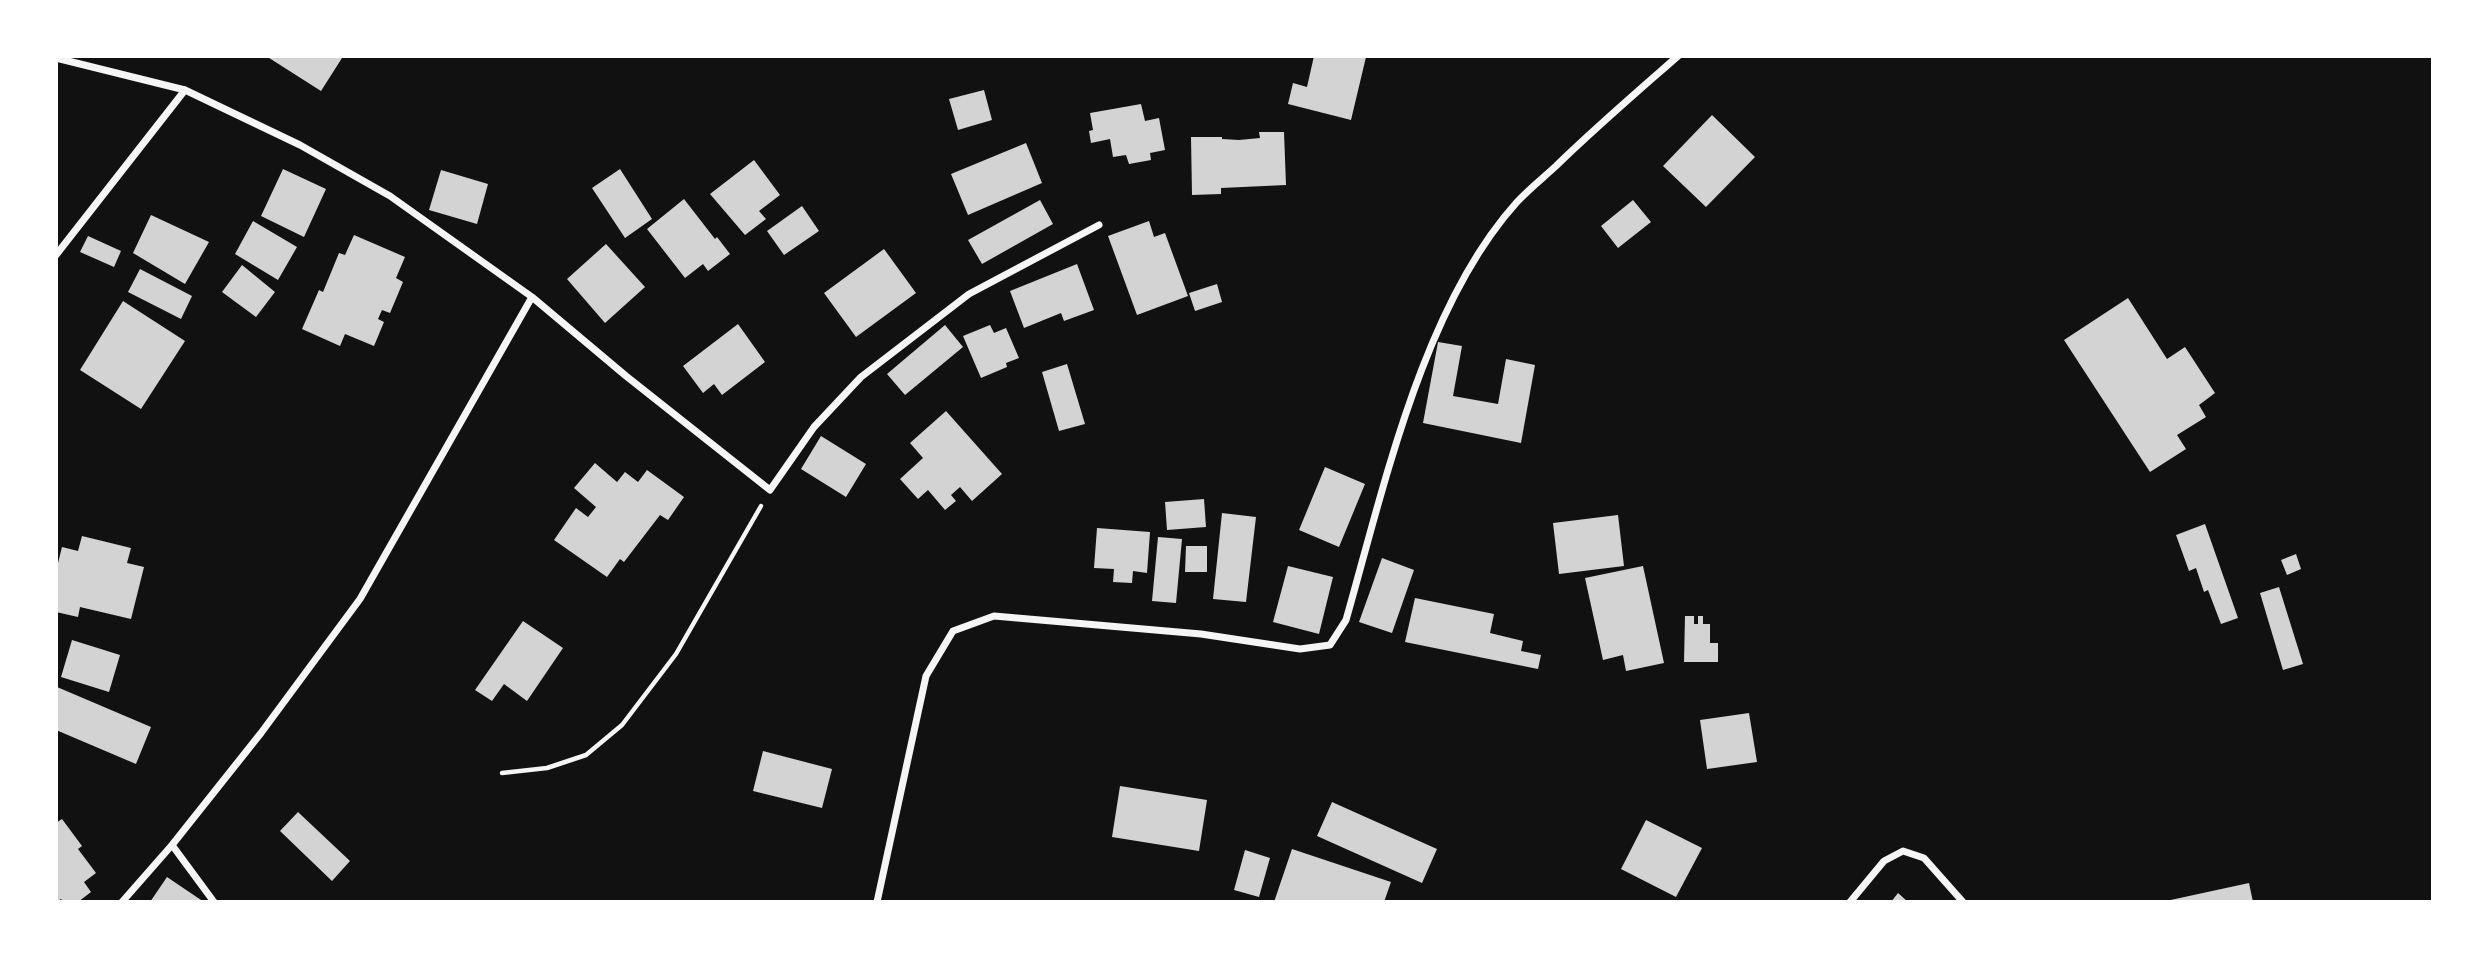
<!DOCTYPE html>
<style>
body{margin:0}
#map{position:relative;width:2489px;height:958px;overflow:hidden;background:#111;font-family:"Exo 2",sans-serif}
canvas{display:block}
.frame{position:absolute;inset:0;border:58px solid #fff;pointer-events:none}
</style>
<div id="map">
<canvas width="2489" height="958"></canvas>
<div class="frame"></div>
</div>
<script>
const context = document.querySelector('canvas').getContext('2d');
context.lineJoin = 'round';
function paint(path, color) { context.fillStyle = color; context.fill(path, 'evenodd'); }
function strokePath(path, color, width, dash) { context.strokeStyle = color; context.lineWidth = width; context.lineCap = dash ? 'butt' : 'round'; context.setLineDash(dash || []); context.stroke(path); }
paint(new Path2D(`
 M 266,56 L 339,56 L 342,58 L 321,91 Z
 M 1314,56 L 1366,57 L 1351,120 L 1288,104 L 1293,83 L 1307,87 Z
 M 984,90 L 992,120 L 958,130 L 949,99 Z
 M 1141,104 L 1145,121 L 1159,118 L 1165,150 L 1150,153 L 1151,160 L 1129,164 L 1126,155 L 1113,157 L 1110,139 L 1091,143 L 1089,131 L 1093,130 L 1090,113 Z
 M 1712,115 L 1755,157 L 1706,207 L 1663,166 Z
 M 1259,132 L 1284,132 L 1286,185 L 1221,188 L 1221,194 L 1192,195 L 1191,137 L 1222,137 L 1222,139 L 1239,140 L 1260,138 Z
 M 1026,143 L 1042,183 L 968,215 L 951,174 Z
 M 754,160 L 780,195 L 759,211 L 766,219 L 745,235 L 710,194 Z
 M 283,169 L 326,189 L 304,237 L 261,216 Z
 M 620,169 L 652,219 L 625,238 L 592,188 Z
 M 441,170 L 488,184 L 477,224 L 429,210 Z
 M 684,199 L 715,239 L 717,237 L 730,254 L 708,271 L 703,264 L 685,278 L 647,229 Z
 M 1040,200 L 1053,224 L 982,264 L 968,240 Z
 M 1633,200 L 1651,222 L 1618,248 L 1601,226 Z
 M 802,206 L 819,231 L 784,255 L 767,231 Z
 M 151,215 L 209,242 L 185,284 L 133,253 Z
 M 253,221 L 297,247 L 278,280 L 235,254 Z
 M 1149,221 L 1154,237 L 1165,233 L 1188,296 L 1137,315 L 1108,236 Z
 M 354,235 L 405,257 L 396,278 L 403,282 L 390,313 L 382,310 L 378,319 L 384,322 L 374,346 L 345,334 L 340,346 L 302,329 L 319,290 L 323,292 L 339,253 L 345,255 Z
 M 88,236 L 121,251 L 114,267 L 80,252 Z
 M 606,244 L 645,287 L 605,323 L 567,279 Z
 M 884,249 L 916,293 L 856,337 L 824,293 Z
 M 1077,264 L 1094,310 L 1064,321 L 1061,313 L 1024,328 L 1010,291 Z
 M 242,265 L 275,292 L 256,317 L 222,292 Z
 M 140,269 L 192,296 L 181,319 L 128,292 Z
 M 1217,284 L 1222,302 L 1195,311 L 1189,293 Z
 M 2128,298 L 2167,359 L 2185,347 L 2215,393 L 2199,405 L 2206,417 L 2177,435 L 2186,449 L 2150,472 L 2064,340 Z
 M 123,301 L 185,341 L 141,409 L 80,370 Z
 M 738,324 L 765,362 L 722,395 L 714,384 L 703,393 L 683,366 Z
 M 945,325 L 963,347 L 905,395 L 887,374 Z
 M 990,325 L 994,333 L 1006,328 L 1019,358 L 1006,363 L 1007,367 L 981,378 L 963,336 Z
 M 1438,342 L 1462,346 L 1453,396 L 1498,404 L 1506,359 L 1535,365 L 1521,443 L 1423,423 Z
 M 1067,364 L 1085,424 L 1059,431 L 1042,372 Z
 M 946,411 L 1002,474 L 972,501 L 960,487 L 951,495 L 956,501 L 945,510 L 928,490 L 918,499 L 900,479 L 923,458 L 910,443 Z
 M 821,436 L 866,464 L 846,497 L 801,469 Z
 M 595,463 L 617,482 L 625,472 L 638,482 L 647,470 L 684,497 L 668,520 L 660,515 L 624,562 L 620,559 L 607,577 L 554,540 L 576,508 L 588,517 L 596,507 L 574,488 Z
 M 1325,467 L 1365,484 L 1339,547 L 1299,530 Z
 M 1204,499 L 1206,527 L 1167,530 L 1165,502 Z
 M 1222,513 L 1256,517 L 1246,602 L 1213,599 Z
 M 1618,515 L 1624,566 L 1559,574 L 1553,523 Z
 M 2205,524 L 2238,618 L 2221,624 L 2208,590 L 2204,592 L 2196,568 L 2189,571 L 2176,535 Z
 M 1097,528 L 1150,532 L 1147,573 L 1133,571 L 1132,583 L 1113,582 L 1114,569 L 1094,568 Z
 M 82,536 L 131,548 L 127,563 L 144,567 L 131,619 L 80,607 L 78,617 L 56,612 L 56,571 L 62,547 L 78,551 Z
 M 1158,537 L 1182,539 L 1176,603 L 1152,601 Z
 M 1186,546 L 1207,546 L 1207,572 L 1185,572 Z
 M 2296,554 L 2301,569 L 2287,575 L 2281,560 Z
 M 1382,558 L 1414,570 L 1392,633 L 1359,622 Z
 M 1288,566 L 1333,577 L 1319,634 L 1273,622 Z
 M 1643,566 L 1664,663 L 1626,671 L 1623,655 L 1603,660 L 1585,578 Z
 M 2279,587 L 2303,664 L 2283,670 L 2260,593 Z
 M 1415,598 L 1494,614 L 1490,633 L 1523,641 L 1521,651 L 1541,655 L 1538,669 L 1405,642 Z
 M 1685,616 L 1694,616 L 1694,624 L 1698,624 L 1698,616 L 1703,616 L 1703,624 L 1710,624 L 1710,643 L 1718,643 L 1718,662 L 1684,662 Z
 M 523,621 L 563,648 L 527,701 L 504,684 L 492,701 L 475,690 Z
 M 72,640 L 120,655 L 109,692 L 61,677 Z
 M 57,687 L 151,727 L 136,764 L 56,730 Z
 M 1749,713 L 1757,762 L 1707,769 L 1700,720 Z
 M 763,751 L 832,769 L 822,808 L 753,791 Z
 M 1120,786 L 1207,800 L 1199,851 L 1112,837 Z
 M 1332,802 L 1437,849 L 1422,883 L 1317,836 Z
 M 298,812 L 350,861 L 332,881 L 280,831 Z
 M 62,819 L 82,846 L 78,849 L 96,873 L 84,882 L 91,892 L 78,902 L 63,902 L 61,899 L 56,902 L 56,823 Z
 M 1646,820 L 1702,848 L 1676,897 L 1621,869 Z
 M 1292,849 L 1391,882 L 1384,902 L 1274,902 Z
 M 1245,850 L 1270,858 L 1259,897 L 1234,890 Z
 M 167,877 L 204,902 L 150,902 Z
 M 2249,883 L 2253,902 L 2166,902 L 2166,901 Z
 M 1898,893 L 1908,902 L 1891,902 Z`), '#d3d3d3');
strokePath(new Path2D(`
 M 502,773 L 547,768 L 586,755 L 622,725 L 676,654 L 761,506`), '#f5f5f5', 4.5);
strokePath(new Path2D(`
 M 56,58 L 185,90 L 300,145 L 390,196 L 532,297 L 626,376 L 770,490 L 814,427 L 861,377 L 969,294 L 1099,225
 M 56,255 L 185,90
 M 172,845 L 214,902
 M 122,902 L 172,845 L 261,733 L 360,599 L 532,297
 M 877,902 L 926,676 L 953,631 L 994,616 L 1201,634 L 1300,649 L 1330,645 L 1346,620 C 1384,487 1423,306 1517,202 C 1529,189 1543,178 1556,166 C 1595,128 1637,92 1678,56
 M 1850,902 L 1884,861 L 1903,851 L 1924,858 L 1963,902`), '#f5f5f5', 7);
</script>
